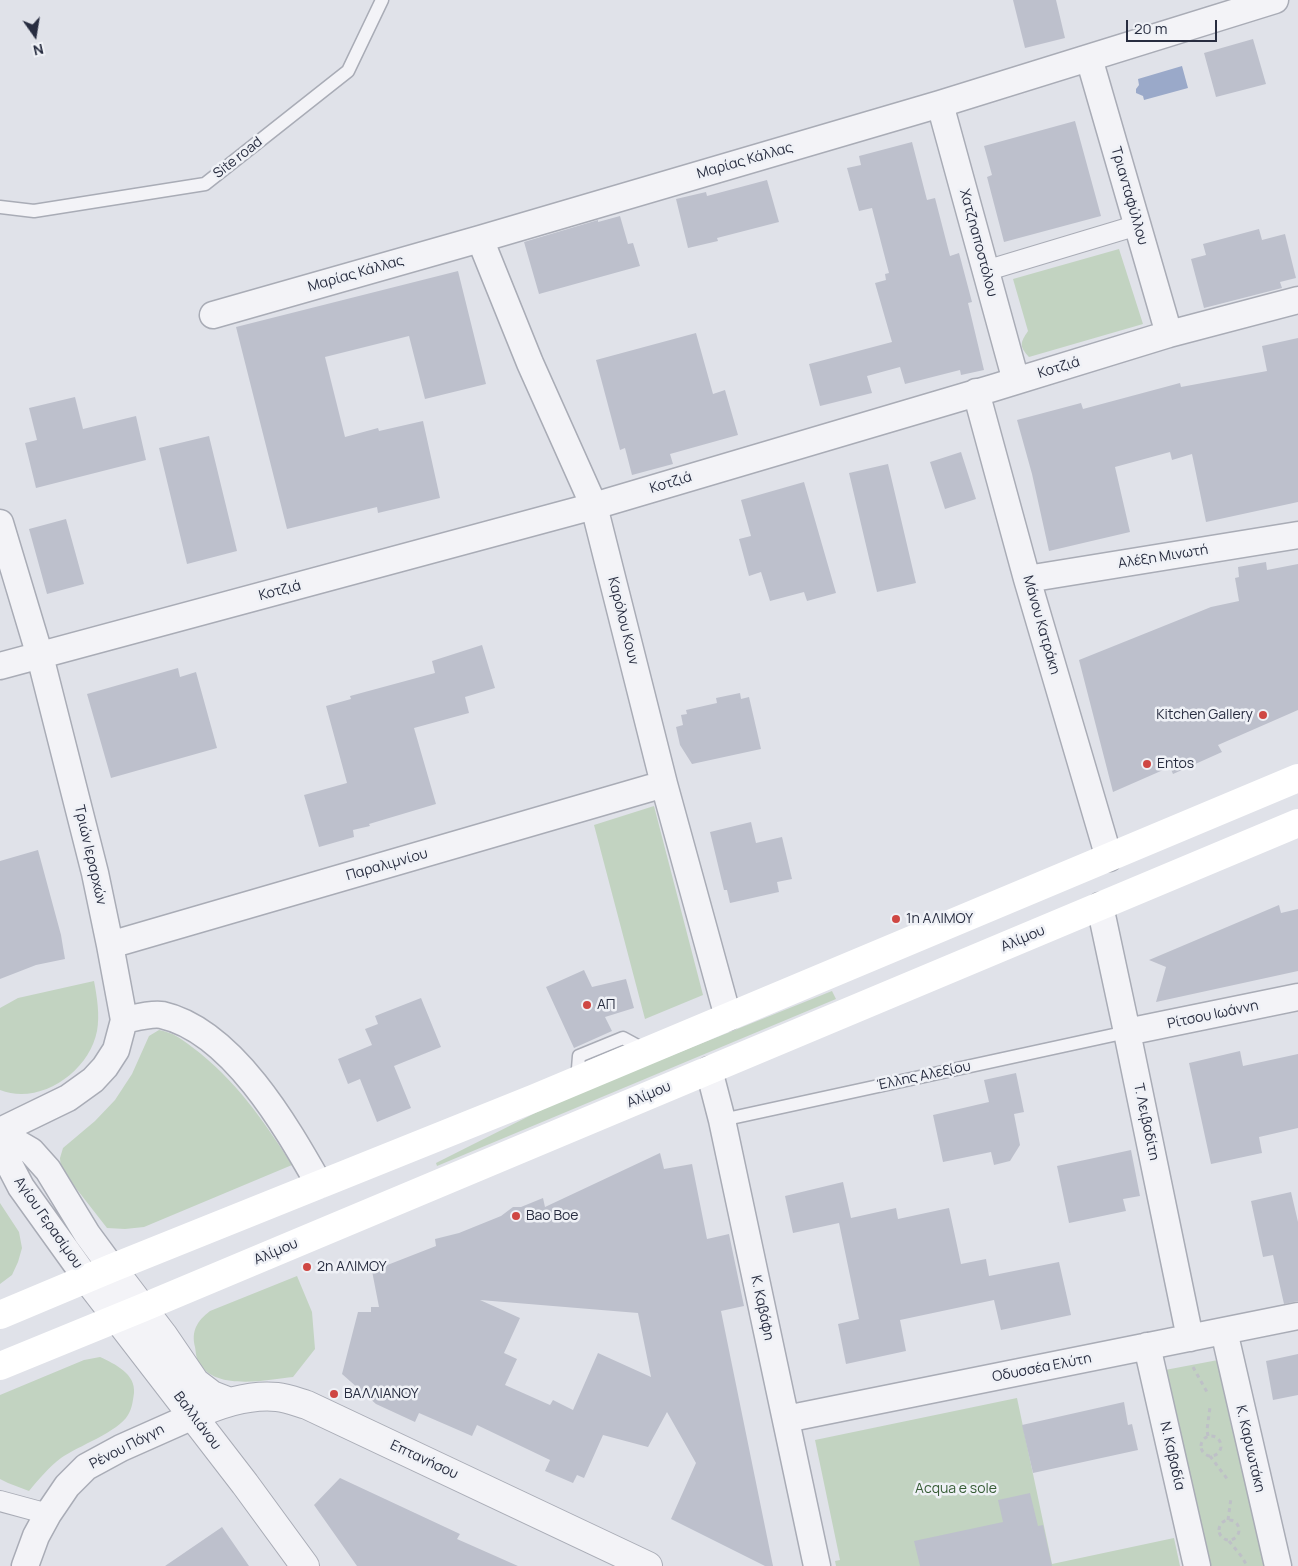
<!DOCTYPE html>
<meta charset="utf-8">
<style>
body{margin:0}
#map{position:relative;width:1298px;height:1566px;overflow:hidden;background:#e0e2e9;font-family:Manrope,sans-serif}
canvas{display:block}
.north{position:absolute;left:10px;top:10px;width:50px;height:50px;-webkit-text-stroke:4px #eff1f6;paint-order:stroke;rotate:167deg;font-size:14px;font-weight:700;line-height:20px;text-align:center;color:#282d40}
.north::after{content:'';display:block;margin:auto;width:18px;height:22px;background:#282d40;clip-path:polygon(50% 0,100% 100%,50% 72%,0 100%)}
.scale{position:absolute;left:1126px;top:20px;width:91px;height:22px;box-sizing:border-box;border:2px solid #282d40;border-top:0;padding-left:6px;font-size:15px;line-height:18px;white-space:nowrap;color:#282d40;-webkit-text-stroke:4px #eff1f6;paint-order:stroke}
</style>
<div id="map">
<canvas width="1298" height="1566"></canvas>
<div class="north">N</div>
<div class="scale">20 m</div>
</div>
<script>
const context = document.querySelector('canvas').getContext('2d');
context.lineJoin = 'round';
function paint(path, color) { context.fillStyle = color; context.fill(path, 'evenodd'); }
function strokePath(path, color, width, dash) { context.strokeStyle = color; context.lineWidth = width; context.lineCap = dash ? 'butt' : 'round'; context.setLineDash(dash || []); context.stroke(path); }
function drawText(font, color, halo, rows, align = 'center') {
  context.font = font + ' Manrope,sans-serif'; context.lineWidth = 5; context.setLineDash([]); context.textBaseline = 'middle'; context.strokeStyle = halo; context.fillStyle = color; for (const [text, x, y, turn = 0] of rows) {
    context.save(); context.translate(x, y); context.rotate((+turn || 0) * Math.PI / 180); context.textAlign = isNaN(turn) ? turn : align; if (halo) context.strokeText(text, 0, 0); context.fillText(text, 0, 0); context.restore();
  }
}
paint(new Path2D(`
 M 1119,249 L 1143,324 L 1029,357 C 1019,346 1020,343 1028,331 L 1013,279 Z
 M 654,806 L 703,995 L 645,1019 L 594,825 Z
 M 94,981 C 97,997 100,1015 97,1031 C 89,1072 40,1106 0,1090 L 0,1008 L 18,998 Z
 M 832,991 L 836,999 L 437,1166 L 436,1163 L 563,1099 Z
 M 159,1030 C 174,1033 180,1038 192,1047 C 235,1079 264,1121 292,1165 L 144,1227 L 125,1229 L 107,1228 L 61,1169 L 60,1158 L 63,1148 L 95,1121 L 115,1100 L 132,1074 L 149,1036 Z
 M 0,1203 L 19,1232 L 22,1248 L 18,1262 L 12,1275 L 0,1284 Z
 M 297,1276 L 312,1312 L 315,1349 L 293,1377 C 267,1380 215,1391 199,1363 C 196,1359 196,1352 195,1347 C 191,1331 197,1321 210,1311 Z
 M 100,1357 C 115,1364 136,1374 134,1393 C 133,1400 132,1409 128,1415 C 118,1432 78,1446 61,1458 C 49,1467 39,1479 29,1491 L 8,1483 L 0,1479 L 0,1395 L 84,1360 Z
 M 1218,1360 L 1265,1566 L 1209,1566 L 1165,1370 Z
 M 1017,1398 L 1052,1564 L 1174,1538 L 1180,1566 L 836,1566 L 835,1561 L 840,1560 L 815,1440 Z`), '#c2d3c1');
paint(new Path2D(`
 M 1182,66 L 1188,88 L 1144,100 L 1143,96 L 1136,93 L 1136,89 L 1139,85 L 1138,79 Z`), '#9aa9c9');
paint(new Path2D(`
 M 1013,0 L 1056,0 L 1065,38 L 1025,48 Z
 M 1253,39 L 1266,84 L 1216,97 L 1204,53 Z
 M 1075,121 L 1101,216 L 1004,242 L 987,177 L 992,175 L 984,146 Z
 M 912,142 L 927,200 L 935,198 L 950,256 L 959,253 L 972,302 L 968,303 L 984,370 L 961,375 L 960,370 L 905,384 L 900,367 L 867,376 L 872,393 L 820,406 L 809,364 L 892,342 L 875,283 L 886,280 L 885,274 L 889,273 L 872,208 L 859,211 L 847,168 L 861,165 L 859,156 Z
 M 767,180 L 779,222 L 717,238 L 718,241 L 688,248 L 676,199 L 706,192 L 707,196 Z
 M 620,216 L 628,244 L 633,243 L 640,266 L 539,294 L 524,242 L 598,220 L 598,222 Z
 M 1259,229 L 1262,240 L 1285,234 L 1296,278 L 1280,282 L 1282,288 L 1204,308 L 1191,259 L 1206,255 L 1203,244 Z
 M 458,271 L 486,384 L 425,399 L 409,336 L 325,357 L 345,437 L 378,428 L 379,431 L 423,421 L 440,498 L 378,513 L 377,507 L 287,529 L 236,327 Z
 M 696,333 L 713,394 L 725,390 L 738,435 L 670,454 L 673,464 L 632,475 L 625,448 L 620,450 L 596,360 Z
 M 1298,338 L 1298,502 L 1206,522 L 1192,454 L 1172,460 L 1170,452 L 1115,467 L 1130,532 L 1049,551 L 1032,474 L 1017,420 L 1081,403 L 1083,409 L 1180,383 L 1181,387 L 1267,371 L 1262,346 Z
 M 75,397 L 83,429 L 136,416 L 146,460 L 36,488 L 25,443 L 37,440 L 29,408 Z
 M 209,436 L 237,551 L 187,564 L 159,448 Z
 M 961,452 L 976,499 L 945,509 L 930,462 Z
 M 888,464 L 916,583 L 877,592 L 849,473 Z
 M 804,482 L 836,593 L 807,601 L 804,592 L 770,601 L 761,572 L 749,576 L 739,539 L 751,536 L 741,500 Z
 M 66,519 L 84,584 L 47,594 L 29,529 Z
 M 1266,562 L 1267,570 L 1298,564 L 1298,710 L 1218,745 L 1222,752 L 1173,774 L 1170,767 L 1113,792 L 1079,660 L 1211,607 L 1239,601 L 1235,578 L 1239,577 L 1238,567 Z
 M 482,645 L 495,688 L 465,697 L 469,713 L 414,728 L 436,804 L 369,824 L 370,826 L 353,830 L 354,837 L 319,847 L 304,795 L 347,783 L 326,706 L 351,699 L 350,696 L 435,673 L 432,661 Z
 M 178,668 L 180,677 L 196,672 L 217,748 L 111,778 L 87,694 Z
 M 740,693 L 741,699 L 749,697 L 761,749 L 692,764 L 680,745 L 676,727 L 683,725 L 681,715 L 687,714 L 686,710 L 717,703 L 716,698 Z
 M 751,822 L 756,843 L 782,837 L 792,879 L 777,882 L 779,892 L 730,903 L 727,890 L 724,890 L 710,832 Z
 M 38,850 L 61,935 L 65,959 L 36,965 L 0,979 L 0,861 Z
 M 1279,905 L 1281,913 L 1298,909 L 1298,971 L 1156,1002 L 1166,967 L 1149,960 Z
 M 584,970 L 592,987 L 626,979 L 634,1008 L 605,1017 L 612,1031 L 574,1048 L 546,987 Z
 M 421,998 L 441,1047 L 394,1066 L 411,1108 L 377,1122 L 360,1079 L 348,1084 L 338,1059 L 372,1045 L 365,1029 L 378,1024 L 375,1016 Z
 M 1240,1051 L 1243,1066 L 1298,1054 L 1298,1128 L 1259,1137 L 1262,1153 L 1211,1164 L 1189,1063 Z
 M 1016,1073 L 1024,1112 L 1014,1114 L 1020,1145 L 1010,1161 L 994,1165 L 991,1152 L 943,1162 L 933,1115 L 989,1102 L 984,1080 Z
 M 1131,1150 L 1140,1196 L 1123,1199 L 1126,1211 L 1069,1223 L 1057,1166 Z
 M 660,1153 L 664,1169 L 692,1164 L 707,1239 L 729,1234 L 744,1306 L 721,1311 L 773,1566 L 765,1566 L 671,1519 L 696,1463 L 667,1412 L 648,1447 L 603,1435 L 584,1478 L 577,1475 L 573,1483 L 545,1471 L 550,1460 L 477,1425 L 472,1436 L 419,1413 L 415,1422 L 376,1404 L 342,1374 L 358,1312 L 371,1312 L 371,1307 L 379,1307 L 372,1271 L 436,1246 L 435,1239 L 459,1233 L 501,1216 L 513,1207 L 521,1207 L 543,1198 L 545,1207 ZM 480,1300 L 638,1313 L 651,1377 L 598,1353 L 573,1410 L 553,1400 L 550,1405 L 505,1385 L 517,1359 L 504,1353 L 520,1318 Z
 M 843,1182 L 851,1218 L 896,1208 L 898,1219 L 949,1208 L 961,1264 L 986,1259 L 989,1276 L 1059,1262 L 1071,1315 L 1001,1330 L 994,1300 L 900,1320 L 906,1351 L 846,1364 L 838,1324 L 859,1319 L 839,1223 L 793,1233 L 785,1196 Z
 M 1291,1192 L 1298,1222 L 1298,1301 L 1284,1304 L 1273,1255 L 1263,1257 L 1251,1201 Z
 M 1298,1354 L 1298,1395 L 1273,1400 L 1266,1361 Z
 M 1124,1402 L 1128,1425 L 1132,1424 L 1138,1450 L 1033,1473 L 1022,1425 Z
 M 340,1478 L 460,1534 L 457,1539 L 518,1566 L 357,1566 L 314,1505 Z
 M 1030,1493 L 1038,1526 L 1043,1525 L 1052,1566 L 920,1566 L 914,1541 L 1003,1522 L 998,1500 Z
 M 222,1527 L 249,1566 L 165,1566 Z`), '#bdc0cc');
const service = new Path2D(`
 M 0,207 L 34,211 L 205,184 L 348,71 L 382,0
 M 577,1081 L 579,1056 L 623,1038 L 647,1051
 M 722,1120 L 1127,1032`);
const pedestrian = new Path2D(`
 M 985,271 L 1138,225
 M 0,1501 L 48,1514`);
const minor = new Path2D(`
 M 1089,58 L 1169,334
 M 940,104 L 1016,381
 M 480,239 L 530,363 L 594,506 L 664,784 L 728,1017
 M 213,315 L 480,239 L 940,104 L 1275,0
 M 976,392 L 1027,579 L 1109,858
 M 0,523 L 40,656 L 95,873 L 110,945 L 124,1020 L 116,1050 L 105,1067 L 93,1080 L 68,1098 L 0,1131
 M 1027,579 L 1298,535
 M 0,666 L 594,506 L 993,388 L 1169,334 L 1298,300
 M 1100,906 L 1127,1032 L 1190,1338
 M 110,945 L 664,784
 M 124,1020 C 134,1018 152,1013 162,1015 C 232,1031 286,1126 319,1184
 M 1127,1032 L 1298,997
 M 709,1070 L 722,1120 L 817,1566
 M 0,1133 L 31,1151 L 48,1170 L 87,1234 L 112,1268
 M 0,1138 L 9,1164 L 21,1187 L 87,1279
 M 1224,1331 L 1278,1566
 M 1147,1346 L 1197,1566
 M 786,1419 L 1298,1316
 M 25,1566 L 36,1536 L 48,1514 L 67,1486 L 86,1467 L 121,1448 L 193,1416`);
const tertiary = new Path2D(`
 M 112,1268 L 163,1335 L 195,1382 L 212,1395 L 230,1402
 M 87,1279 L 245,1484 L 305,1566
 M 193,1416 C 219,1404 248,1394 277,1397 C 287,1398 297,1402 307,1405 L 648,1566`);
strokePath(service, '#a9acb6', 15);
strokePath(pedestrian, '#a9acb6', 22);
strokePath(minor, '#a9acb6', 29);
strokePath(tertiary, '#a9acb6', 30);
strokePath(new Path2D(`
 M 1193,1367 L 1207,1392
 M1201 1446a10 10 0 1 1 20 0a10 10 0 1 1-20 0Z
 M 1208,1436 L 1207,1430 L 1210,1407
 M 1210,1456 L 1228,1480
 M1219 1530a10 10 0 1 1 20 0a10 10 0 1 1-20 0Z
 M 1228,1520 L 1231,1498
 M 1229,1541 L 1242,1557 L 1246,1564`), '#bec0c7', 3, [4, 4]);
strokePath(service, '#f3f3f7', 12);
strokePath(pedestrian, '#f3f3f7', 20);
strokePath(minor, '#f3f3f7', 26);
strokePath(tertiary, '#f3f3f7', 28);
strokePath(new Path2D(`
 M 0,1315 L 112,1268 L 535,1098 L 1298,778
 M 0,1366 L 142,1308 L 1298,823`), '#fff', 28);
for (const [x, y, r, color] of [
 [1263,715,5,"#cf4743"],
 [1147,764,5,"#cf4743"],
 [896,919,5,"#cf4743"],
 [587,1005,5,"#cf4743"],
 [516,1216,5,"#cf4743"],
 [307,1267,5,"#cf4743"],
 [334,1394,5,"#cf4743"]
]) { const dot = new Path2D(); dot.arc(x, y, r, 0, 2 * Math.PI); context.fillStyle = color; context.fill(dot); strokePath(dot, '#eff1f6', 2); }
drawText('14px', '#282d40', '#eff1f6', [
 ["Site road",238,158,-38],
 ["Μαρίας Κάλλας",745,161,-16],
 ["Τριανταφύλλου",1129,196,74],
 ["Χατζηαποστόλου",978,243,75],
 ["Μαρίας Κάλλας",356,274,-16],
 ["Κοτζιά",1059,368,-17],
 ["Κοτζιά",671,483,-17],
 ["Αλέξη Μινωτή",1163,557,-9],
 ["Κοτζιά",280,591,-15],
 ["Καρόλου Κουν",623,621,76],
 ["Μάνου Κατράκη",1041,625,74],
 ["Τριών Ιεραρχών",90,855,77],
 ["Παραλιμνίου",387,865,-16],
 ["Αλίμου",1023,939,-23],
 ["Ρίτσου Ιωάννη",1213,1015,-12],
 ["Έλλης Αλεξίου",924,1076,-12],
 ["Αλίμου",649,1095,-23],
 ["Τ. Λειβαδίτη",1146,1122,78],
 ["Αγίου Γερασίμου",48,1223,55],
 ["Αλίμου",276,1252,-23],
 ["Κ. Καβάφη",762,1308,78],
 ["Οδυσσέα Ελύτη",1042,1368,-11],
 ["Βαλλιάνου",197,1421,53],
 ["Ρένου Πόγγη",127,1447,-27],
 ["Κ. Καρυωτάκη",1250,1449,77],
 ["Ν. Καβαδία",1172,1456,77],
 ["Επτανήσου",424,1460,25]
]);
drawText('14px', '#282d40', '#eff1f6', [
 ["Kitchen Gallery",1253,715,"right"],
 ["Entos",1157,764],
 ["1η ΑΛΙΜΟΥ",906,919],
 ["ΑΠ",597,1005],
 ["Bao Boe",526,1216],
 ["2η ΑΛΙΜΟΥ",317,1267],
 ["ΒΑΛΛΙΑΝΟΥ",344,1394]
], 'left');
drawText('14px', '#365c35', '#eff1f6', [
 ["Acqua e sole",956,1489]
]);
</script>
